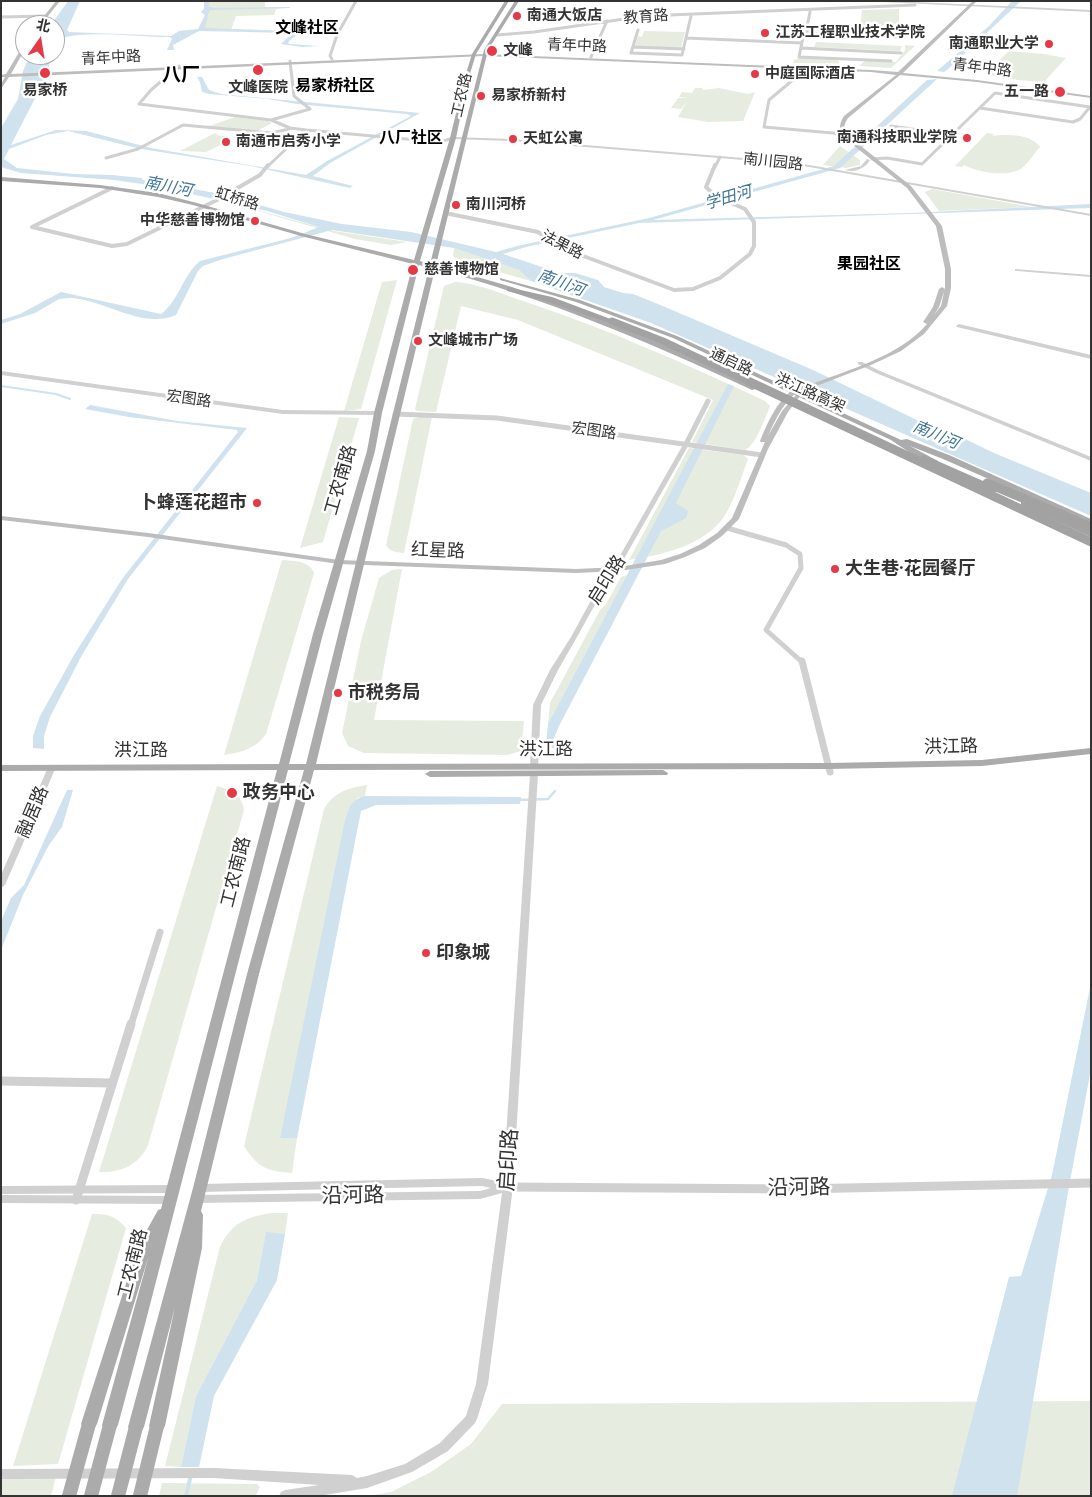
<!DOCTYPE html>
<meta charset="utf-8">
<style>
body{margin:0}
#map{position:relative;width:1092px;height:1497px;overflow:hidden;background:#fff;font-family:Figtree,"Noto Sans SC",sans-serif}
canvas{display:block}
.frame{position:absolute;inset:0;border:2px solid #333;pointer-events:none}
.north{position:absolute;left:15px;top:15px;width:50px;height:50px;box-sizing:border-box;background:#fff;border:1px solid #adadad;border-radius:50%;rotate:13deg;font-size:14px;font-weight:700;line-height:20px;text-align:center;color:#333}
.north::after{content:'';display:block;margin:auto;width:18px;height:22px;background:#e63946;clip-path:polygon(50% 0,100% 100%,50% 72%,0 100%)}
</style>
<div id="map">
<canvas width="1092" height="1497"></canvas>
<div class="frame"></div>
<div class="north">北</div>
</div>
<script>
const context = document.querySelector('canvas').getContext('2d');
context.lineJoin = 'round';
function paint(path, color) { context.fillStyle = color; context.fill(path, 'evenodd'); }
function strokePath(path, color, width, dash) { context.strokeStyle = color; context.lineWidth = width; context.lineCap = dash ? 'butt' : 'round'; context.setLineDash(dash || []); context.stroke(path); }
function drawText(font, color, halo, rows, align = 'center') {
  context.font = font + ' Figtree,"Noto Sans SC",sans-serif'; context.lineWidth = 5; context.setLineDash([]); context.textBaseline = 'middle'; context.strokeStyle = halo; context.fillStyle = color; for (const [text, x, y, turn = 0] of rows) {
    context.save(); context.translate(x, y); context.rotate((+turn || 0) * Math.PI / 180); context.textAlign = isNaN(turn) ? turn : align; if (halo) context.strokeText(text, 0, 0); context.fillText(text, 0, 0); context.restore();
  }
}
paint(new Path2D(`
 M 204,1 L 265,1 L 265,7 L 291,7 L 276,9 L 274,15 L 236,16 L 231,30 L 199,29 L 205,15 L 201,12 L 204,9 Z
 M 899,9 L 899,39 L 862,37 L 862,35 L 859,35 L 859,30 L 863,29 L 860,29 L 862,10 Z
 M 644,31 L 685,32 L 681,48 L 635,46 L 638,36 L 642,37 Z
 M 816,42 L 902,46 L 900,51 L 814,47 Z
 M 905,45 L 915,46 L 891,68 L 859,66 L 865,61 L 896,62 L 905,50 Z
 M 1009,51 L 1044,54 L 1066,58 L 1044,82 L 1018,80 L 985,74 Z
 M 800,58 L 835,60 L 839,61 L 839,64 L 844,64 L 793,63 L 794,60 Z
 M 695,88 L 703,88 L 702,90 L 719,88 L 748,94 L 755,92 L 743,121 L 708,122 L 678,117 L 687,101 L 681,109 L 671,108 L 678,98 L 689,98 L 679,97 L 682,92 L 692,93 Z
 M 235,117 L 268,121 L 272,123 L 257,131 L 207,127 Z
 M 891,128 L 941,135 L 936,141 L 885,133 Z
 M 215,133 L 218,134 L 215,135 L 228,137 L 231,140 L 206,152 L 180,151 Z
 M 987,133 L 994,134 L 992,136 C 1007,134 1031,134 1040,147 C 1034,153 1027,166 1019,170 C 1004,177 977,172 964,165 L 962,167 L 955,166 Z
 M 840,146 L 860,160 L 860,165 L 846,168 L 823,165 Z
 M 932,189 L 1032,207 L 939,211 L 925,192 Z
 M 220,200 L 334,231 L 407,242 L 391,245 L 355,239 Z
 M 454,248 L 519,270 L 531,281 L 457,260 L 453,256 Z
 M 397,280 L 361,409 L 344,411 L 382,282 Z
 M 455,282 C 479,283 509,297 532,304 C 612,331 688,365 765,401 L 770,406 C 765,418 756,445 745,450 L 692,442 L 713,400 L 518,320 L 461,306 L 436,412 L 417,411 L 415,409 L 444,286 Z
 M 339,417 L 359,418 L 323,542 L 300,548 Z
 M 419,417 L 432,417 L 404,553 C 397,552 389,552 386,545 L 413,419 Z
 M 689,448 L 743,455 L 748,459 C 741,477 733,507 720,522 C 698,547 661,555 629,560 Z
 M 282,560 C 293,561 309,560 314,573 L 266,734 C 257,748 240,753 224,755 Z
 M 402,569 L 374,720 L 524,721 L 521,751 L 507,755 L 364,753 L 348,746 L 342,733 L 361,641 L 379,578 L 392,570 Z
 M 627,575 L 548,724 L 550,703 L 600,610 L 606,604 L 621,577 Z
 M 367,785 L 365,796 L 357,798 L 280,1138 L 297,1138 L 292,1173 C 267,1171 258,1168 244,1146 L 324,809 C 334,792 348,788 367,785 Z
 M 217,786 C 230,790 242,794 244,810 L 148,1145 C 139,1165 121,1173 99,1172 Z
 M 270,1213 L 288,1213 L 285,1234 L 266,1233 L 257,1280 L 196,1396 L 181,1467 L 165,1466 L 220,1247 C 232,1223 244,1218 270,1213 Z
 M 92,1214 C 108,1214 116,1216 126,1228 L 58,1464 L 13,1466 Z
 M 1091,1401 L 1091,1496 L 367,1496 L 391,1492 L 431,1472 L 471,1444 L 502,1404 Z
 M 1,1477 L 56,1477 L 51,1496 L 1,1496 Z
 M 162,1483 L 257,1484 L 260,1487 L 256,1495 L 251,1496 L 159,1496 Z`), '#e6ecdf');
paint(new Path2D(`
 M 68,1 L 80,1 L 67,30 L 69,32 L 171,36 L 179,31 L 198,29 L 205,15 L 201,12 L 204,9 L 204,1 L 210,1 L 208,6 L 213,8 L 289,7 L 290,8 L 211,10 L 209,11 L 205,28 L 294,31 L 299,33 L 288,42 L 289,44 L 319,46 L 302,47 L 281,44 L 292,33 L 199,31 L 173,45 L 174,50 L 167,50 L 172,39 L 170,37 C 140,37 90,30 62,38 L 55,49 L 55,25 L 51,25 Z
 M 1012,1 L 1021,1 L 947,70 L 944,72 L 937,71 L 989,26 Z
 M 30,55 L 51,55 L 47,75 L 11,145 L 56,130 L 86,131 L 151,148 L 306,175 L 327,161 L 411,116 L 407,114 L 297,104 L 268,99 L 209,94 L 202,92 L 200,82 L 197,77 L 202,77 L 209,90 L 221,94 L 420,113 L 330,163 L 313,176 L 353,186 L 350,188 L 251,166 L 141,149 L 68,131 L 46,135 L 9,149 L 4,159 L 17,168 L 74,174 L 112,175 L 142,178 L 142,180 L 221,194 L 284,212 L 342,224 L 411,232 L 496,252 L 517,246 L 649,218 L 834,166 L 927,80 L 937,79 L 840,168 L 653,220 L 911,213 L 1091,204 L 1091,208 L 639,223 L 526,247 L 503,254 L 560,273 L 575,273 L 598,280 L 604,287 L 623,293 L 633,294 L 658,304 L 813,370 L 919,421 L 945,429 L 994,453 L 1091,493 L 1091,516 L 651,323 L 531,281 L 519,270 L 454,248 L 332,230 L 223,259 L 203,266 L 198,271 L 176,315 C 142,330 104,299 70,298 L 59,299 L 35,313 L 1,324 L 1,320 L 20,314 L 61,292 L 161,314 C 179,301 182,276 200,261 L 291,238 L 319,227 L 267,211 L 156,186 L 114,180 L 21,173 L 1,167 L 1,128 L 18,99 L 23,71 Z
 M 728,384 L 734,386 L 676,503 L 688,511 L 686,518 L 661,531 L 559,726 L 554,738 L 555,749 L 546,745 L 548,724 Z
 M 90,405 L 177,421 L 247,428 L 128,579 L 82,655 L 50,717 L 44,736 L 44,749 L 33,748 L 33,736 L 40,716 L 74,655 L 122,579 L 238,432 L 237,430 L 129,417 L 85,409 Z
 M 67,790 L 73,790 L 62,827 L 49,845 L 23,895 L 1,950 L 1,921 L 11,898 L 24,885 Z
 M 365,796 L 521,797 L 520,804 L 376,805 L 361,811 L 297,1138 L 280,1138 L 344,825 C 348,811 349,800 365,796 Z
 M 1091,983 L 1091,1069 L 1068,1192 L 1017,1496 L 952,1496 L 1009,1277 L 1021,1276 L 1052,1175 Z
 M 266,1232 L 285,1234 L 277,1280 L 214,1396 L 199,1467 L 181,1467 L 196,1396 L 257,1280 Z`), '#cfe2ee');
strokePath(new Path2D(`
 M 1,386 L 56,394 L 70,399`), '#cfe2ee', 2);
strokePath(new Path2D(`
 M 518,800 L 548,799 L 555,791`), '#cfe2ee', 2.5);
strokePath(new Path2D(`
 M 186,1496 L 191,1475`), '#cfe2ee', 4);
strokePath(new Path2D(`
 M 1,17 L 46,16
 M 638,30 L 631,53 L 682,55 L 691,16
 M 805,33 L 815,33 L 819,36 L 808,38 L 801,35 Z
 M 808,33 L 807,27 L 810,12
 M 497,35 L 534,32 L 645,16 L 915,5
 M 803,37 L 799,57 L 891,61
 M 686,38 L 802,43
 M 633,47 L 684,49
 M 801,48 L 901,53
 M 591,57 L 607,21
 M 332,59 L 330,56 L 337,35 L 356,1
 M 179,66 L 151,90 L 139,104 L 271,120 L 290,128 L 306,130 L 440,142 L 453,138
 M 807,68 L 769,100 L 764,127 L 844,134
 M 980,108 L 1073,122 L 1080,119 L 1090,107
 M 271,120 L 310,109 L 294,96 L 290,61
 M 891,126 L 953,135
 M 106,158 L 138,149 L 183,125 L 271,133 L 289,129
 M 872,159 L 887,158 L 922,164 L 995,93 L 1090,107
 M 267,167 L 306,130
 M 715,167 L 720,157`), '#d0d0d0', 3);
strokePath(new Path2D(`
 M 112,188 L 32,227 L 112,246 L 127,244 L 217,200 L 260,175 L 268,165
 M 445,213 L 538,232 L 562,248 L 674,290 L 693,289 L 720,278 L 750,254 L 754,246 L 754,222 L 745,209 L 715,196 L 706,187 L 715,165`), '#d0d0d0', 4);
strokePath(new Path2D(`
 M 395,414 L 497,418 L 762,455
 M 727,528 L 786,545 L 800,554 L 801,568 L 766,630 L 802,662
 M 617,566 L 684,448 L 708,401`), '#d0d0d0', 5);
strokePath(new Path2D(`
 M 802,661 L 830,772
 M 131,1025 L 160,932`), '#d0d0d0', 7);
strokePath(new Path2D(`
 M 1,1081 L 111,1083
 M 508,1187 L 797,1189 L 1091,1183
 M 76,1200 L 131,1024`), '#d0d0d0', 9);
paint(new Path2D(`
 M 862,1 L 891,1 L 1091,10 L 1091,12 Z
 M 453,137 L 512,139 L 792,162 L 1091,214 L 1091,216 L 792,164 L 512,141 L 452,139 L 451,138 Z
 M 867,159 L 870,160 C 865,169 854,173 845,170 L 861,166 Z
 M 1015,269 L 1091,275 L 1091,277 L 1017,271 L 1015,271 Z
 M 959,324 L 1091,355 L 1091,359 L 957,327 L 956,326 Z
 M 858,362 L 862,362 L 880,371 L 1091,457 L 1091,461 L 876,373 L 858,364 Z
 M 1,371 L 283,410 L 378,411 L 381,413 L 378,415 L 283,414 L 1,375 Z
 M 617,564 L 620,566 L 613,572 L 577,637 L 558,670 L 541,705 L 538,767 L 537,769 L 531,769 L 530,767 L 533,705 L 550,670 L 571,637 L 607,571 Z
 M 49,765 L 55,765 L 56,767 L 5,885 L 1,888 L 1,875 Z
 M 531,772 L 534,772 L 538,774 L 513,1187 L 488,1384 L 477,1419 L 475,1423 L 448,1451 L 412,1472 L 367,1488 L 319,1496 L 279,1496 L 281,1492 L 285,1490 L 319,1485 L 214,1478 L 1,1479 L 1,1469 L 214,1468 L 352,1475 L 357,1478 L 367,1476 L 405,1464 L 440,1443 L 466,1416 L 476,1384 L 502,1193 L 480,1199 L 197,1203 L 193,1202 L 192,1199 L 193,1196 L 197,1195 L 480,1191 L 491,1188 L 482,1186 L 200,1192 L 196,1191 L 195,1188 L 196,1185 L 200,1184 L 482,1178 L 503,1182 L 530,774 Z
 M 174,1185 L 178,1186 L 179,1189 L 178,1192 L 174,1193 L 1,1194 L 1,1186 Z
 M 1,1195 L 171,1196 L 175,1197 L 176,1200 L 175,1203 L 171,1204 L 1,1203 Z`), '#d0d0d0');
paint(new Path2D(`
 M 56,1 L 60,1 L 41,25 L 37,25 Z
 M 973,1 L 977,1 L 903,73 L 977,80 L 1091,96 L 1091,98 L 977,82 L 900,75 L 848,118 C 844,124 843,128 847,135 L 911,186 L 942,226 L 951,269 L 951,288 L 947,306 L 924,334 L 901,351 L 871,365 L 806,390 L 801,395 L 788,412 L 768,449 L 739,519 L 722,536 L 705,548 L 685,557 L 665,564 L 619,571 L 576,573 L 339,564 L 148,537 L 1,520 L 1,516 L 148,533 L 339,560 L 576,569 L 619,567 L 661,560 L 680,554 L 699,545 L 717,533 L 732,518 L 765,442 L 761,442 L 760,441 C 770,417 780,394 805,382 L 810,383 L 806,386 C 845,371 899,357 927,324 L 923,322 L 933,307 L 939,289 L 942,287 L 945,289 L 939,307 L 934,315 L 941,306 L 945,288 L 945,269 L 936,226 L 907,188 L 843,137 C 839,128 839,124 844,116 L 896,75 L 871,72 L 484,56 L 9,77 L 1,89 L 1,84 L 5,77 L 1,77 L 1,75 L 6,74 L 24,44 L 25,44 L 25,49 L 11,74 L 484,54 L 871,70 L 898,72 ZM 801,389 L 782,411 L 768,436 C 776,418 784,401 801,389 Z`), '#bdbdbd');
paint(new Path2D(`
 M 505,1 L 509,1 L 476,54 L 468,80 L 456,138 L 420,261 L 430,264 L 484,50 L 515,1 L 519,1 L 488,50 L 436,265 L 512,287 L 575,309 L 667,346 L 759,388 L 752,390 C 649,342 545,298 435,269 L 316,764 L 828,763 L 982,760 L 1091,748 L 1091,754 L 982,766 L 828,769 L 314,770 L 259,974 L 201,1211 L 203,1215 L 202,1248 L 165,1426 L 162,1431 L 157,1433 L 152,1431 L 149,1426 L 175,1307 L 144,1427 L 141,1432 L 136,1434 L 131,1432 L 128,1427 L 193,1188 L 247,974 L 304,770 L 288,770 L 144,1328 L 118,1425 L 115,1430 L 110,1432 L 105,1430 L 102,1425 L 149,1255 L 97,1424 L 94,1429 L 89,1431 L 84,1429 L 81,1424 L 138,1246 L 158,1210 L 161,1209 L 277,770 L 1,771 L 1,765 L 279,764 L 313,634 L 367,451 L 374,413 L 413,264 L 301,236 L 193,205 L 158,197 L 100,188 L 1,181 L 1,177 L 100,185 L 158,193 L 197,203 L 305,234 L 414,260 L 450,138 L 464,80 L 472,54 ZM 419,265 L 429,268 L 306,764 L 289,764 L 323,634 L 375,451 L 382,413 Z
 M 500,278 L 580,300 L 677,336 L 901,440 L 907,439 L 949,455 L 1091,519 L 1091,524 L 943,459 L 910,446 L 938,461 L 937,463 C 924,464 902,447 891,440 L 673,338 L 576,302 L 500,280 Z
 M 663,770 L 668,773 L 667,775 L 430,777 L 425,774 L 430,771 Z`), '#ababab');
paint(new Path2D(`
 M 507,287 L 552,297 L 616,321 L 609,323 L 546,301 L 507,291 Z
 M 924,455 L 999,488 L 1001,490 L 999,492 L 993,492 L 921,460 L 921,456 Z
 M 1024,500 L 1091,530 L 1091,537 L 1021,505 L 1021,501 Z`), '#a2a2a2');
strokePath(new Path2D(`
 M 69,1496 L 89,1424
 M 91,1496 L 110,1425
 M 118,1496 L 136,1427
 M 140,1496 L 157,1426`), '#ababab', 14);
strokePath(new Path2D(`
 M 612,321 L 663,341 L 750,382`), '#a2a2a2', 7);
strokePath(new Path2D(`
 M 748,381 L 1091,542
 M 987,483 L 1091,527`), '#a2a2a2', 9);
for (const [x, y, r, color] of [
 [517,16,5,"#e63946"],
 [765,33,5,"#e63946"],
 [1049,44,5,"#e63946"],
 [492,51,6,"#e63946"],
 [258,70,6,"#e63946"],
 [45,73,6,"#e63946"],
 [755,74,5,"#e63946"],
 [1060,92,6,"#e63946"],
 [481,96,5,"#e63946"],
 [967,138,5,"#e63946"],
 [513,139,5,"#e63946"],
 [226,142,5,"#e63946"],
 [456,205,5,"#e63946"],
 [255,221,5,"#e63946"],
 [413,270,6,"#e63946"],
 [418,341,5,"#e63946"],
 [257,503,5,"#e63946"],
 [835,569,5,"#e63946"],
 [338,693,5,"#e63946"],
 [232,793,6,"#e63946"],
 [426,953,5,"#e63946"]
]) { const dot = new Path2D(); dot.arc(x, y, r, 0, 2 * Math.PI); context.fillStyle = color; context.fill(dot); strokePath(dot, '#fff', 2); }
drawText('bold 15px', '#333', '#fff', [
 ["南通大饭店",527,16],
 ["江苏工程职业技术学院",775,33],
 ["南通职业大学",1039,44,"right"],
 ["文峰",503,51],
 ["中庭国际酒店",765,74],
 ["文峰医院",258,88,"center"],
 ["易家桥",45,91,"center"],
 ["五一路",1049,92,"right"],
 ["易家桥新村",491,96],
 ["南通科技职业学院",957,138,"right"],
 ["天虹公寓",523,139],
 ["南通市启秀小学",236,142],
 ["南川河桥",466,205],
 ["中华慈善博物馆",245,221,"right"],
 ["慈善博物馆",424,270],
 ["文峰城市广场",428,341]
], 'left');
drawText('15px', '#333', '#fff', [
 ["教育路",646,17,-4],
 ["青年中路",577,46,2],
 ["青年中路",111,58,-3],
 ["青年中路",982,68,7],
 ["工农路",462,95,-77],
 ["南川园路",773,162,6],
 ["虹桥路",237,199,17],
 ["法果路",562,245,27],
 ["通启路",731,362,25],
 ["洪江路高架",810,393,24],
 ["宏图路",189,399,8],
 ["宏图路",594,431,8]
]);
drawText('bold 16px', '#000', '#fff', [
 ["文峰社区",307,28],
 ["易家桥社区",335,86],
 ["八厂社区",411,138],
 ["果园社区",869,264]
]);
drawText('italic 16px', '#3f7597', '#fff', [
 ["南川河",168,187,11],
 ["学田河",728,198,-16],
 ["南川河",561,283,20],
 ["南川河",936,435,23]
]);
drawText('18px', '#333', '#fff', [
 ["工农南路",341,480,-74],
 ["红星路",438,551,2],
 ["启印路",607,580,-58],
 ["洪江路",951,747,-1],
 ["洪江路",546,750],
 ["洪江路",141,751],
 ["融居路",33,812,-67],
 ["工农南路",236,872,-76],
 ["工农南路",133,1264,-76]
]);
drawText('bold 18px', '#333', '#fff', [
 ["卜蜂莲花超市",247,503,"right"],
 ["大生巷·花园餐厅",845,569],
 ["市税务局",348,693],
 ["政务中心",243,793],
 ["印象城",436,953]
], 'left');
drawText('bold 19px', '#000', '#fff', [
 ["八厂",181,75]
]);
drawText('21px', '#333', '#fff', [
 ["启印路",509,1160,-86],
 ["沿河路",799,1188,-1],
 ["沿河路",353,1196,-1]
]);
</script>
